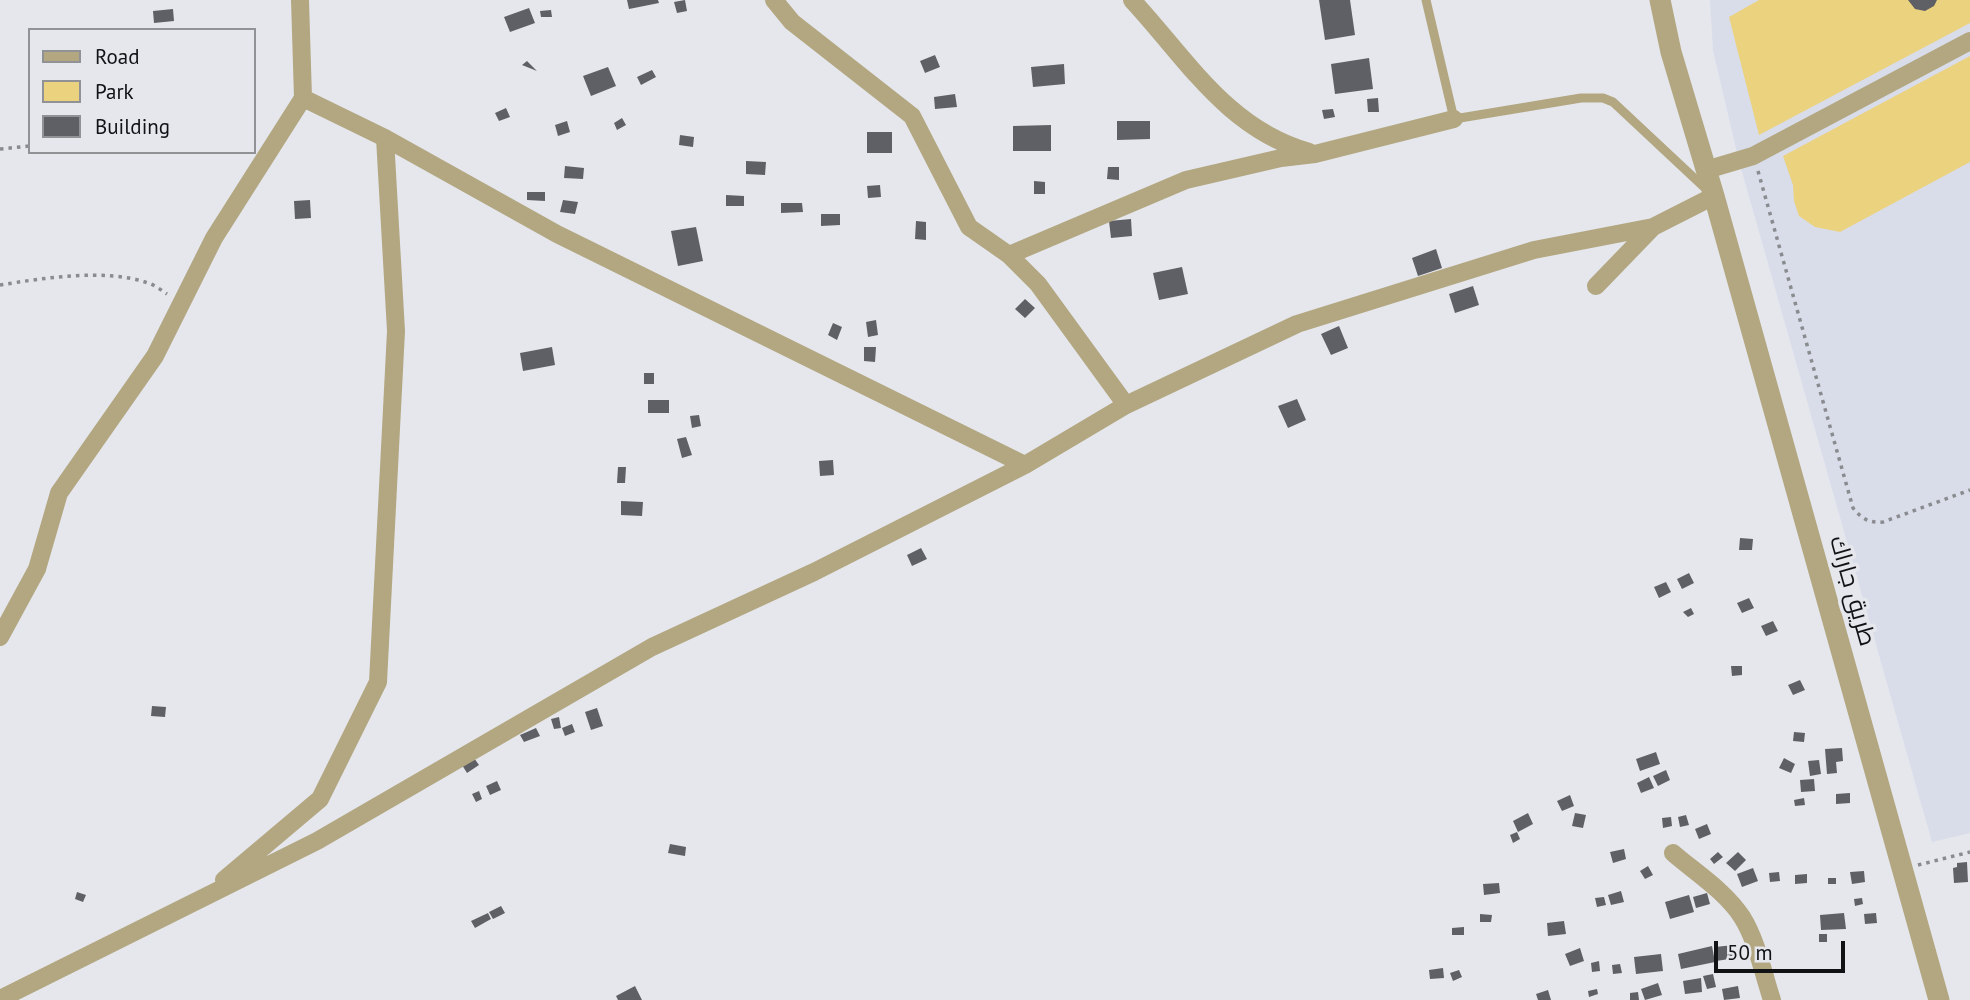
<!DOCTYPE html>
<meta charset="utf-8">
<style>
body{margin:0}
#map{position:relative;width:1970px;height:1000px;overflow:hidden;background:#e5e7ed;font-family:"PT Sans",sans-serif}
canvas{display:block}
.legend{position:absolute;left:28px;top:28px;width:228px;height:126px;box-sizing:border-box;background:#e5e7ed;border:2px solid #909296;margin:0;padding:9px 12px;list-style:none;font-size:21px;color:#111214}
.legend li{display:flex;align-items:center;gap:14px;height:35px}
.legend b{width:35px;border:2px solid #909296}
.scale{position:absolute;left:1714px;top:941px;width:131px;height:32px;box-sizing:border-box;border:4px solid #111214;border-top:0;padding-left:9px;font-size:21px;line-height:24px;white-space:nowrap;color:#111214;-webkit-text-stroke:5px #e5e7ed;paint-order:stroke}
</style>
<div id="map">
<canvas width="1970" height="1000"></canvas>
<ul class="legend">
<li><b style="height:9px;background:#b3a781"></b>Road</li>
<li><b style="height:19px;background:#ebd27f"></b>Park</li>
<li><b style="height:19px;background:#5f6065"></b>Building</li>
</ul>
<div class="scale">50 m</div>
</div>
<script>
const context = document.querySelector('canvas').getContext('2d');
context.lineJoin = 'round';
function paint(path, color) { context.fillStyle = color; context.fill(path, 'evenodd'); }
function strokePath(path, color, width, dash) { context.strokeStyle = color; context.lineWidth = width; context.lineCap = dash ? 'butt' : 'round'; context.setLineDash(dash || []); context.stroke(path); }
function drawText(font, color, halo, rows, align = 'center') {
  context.font = font + ' "PT Sans",Cairo,sans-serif'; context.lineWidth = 7; context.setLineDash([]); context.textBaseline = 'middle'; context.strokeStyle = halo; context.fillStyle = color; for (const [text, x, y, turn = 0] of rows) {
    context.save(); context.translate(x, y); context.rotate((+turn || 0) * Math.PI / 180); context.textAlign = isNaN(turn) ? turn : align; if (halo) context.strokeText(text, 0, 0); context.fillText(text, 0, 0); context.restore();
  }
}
paint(new Path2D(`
 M 1710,0 L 1970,0 L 1970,833 L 1932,842 L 1739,161 L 1713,50 Z`), '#d9ddea');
paint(new Path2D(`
 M 1759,0 L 1970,0 L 1970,23 L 1759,135 L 1729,17 Z
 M 1970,56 L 1970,162 L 1840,232 L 1815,227 L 1799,216 L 1794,201 L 1793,185 L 1783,156 Z`), '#ebd27f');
paint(new Path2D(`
 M 627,0 L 658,0 L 659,3 L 629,9 Z
 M 685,0 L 687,11 L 677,13 L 674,2 Z
 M 1319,0 L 1350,0 L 1355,35 L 1325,40 Z
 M 1908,0 L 1937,0 L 1934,6 L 1925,11 L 1915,9 Z
 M 529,8 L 535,23 L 510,32 L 504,17 Z
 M 173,9 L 174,21 L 154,23 L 153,11 Z
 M 551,10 L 552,17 L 541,17 L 540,11 Z
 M 935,55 L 940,67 L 925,73 L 920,61 Z
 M 1369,58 L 1373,89 L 1335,94 L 1331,64 Z
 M 527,61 L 537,71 L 522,65 Z
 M 1064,64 L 1065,84 L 1033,87 L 1031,67 Z
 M 608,67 L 616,86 L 591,96 L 583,76 Z
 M 652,70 L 656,77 L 641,85 L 637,77 Z
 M 955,94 L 957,107 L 935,109 L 934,97 Z
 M 1378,98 L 1379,112 L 1368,112 L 1367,99 Z
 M 506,108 L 510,117 L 499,121 L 495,113 Z
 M 1333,109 L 1335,117 L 1324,119 L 1322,110 Z
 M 622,118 L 626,125 L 617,130 L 614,123 Z
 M 567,121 L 570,132 L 558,136 L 555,125 Z
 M 1117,121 L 1150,121 L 1150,139 L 1117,140 Z
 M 1051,125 L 1051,151 L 1013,151 L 1013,126 Z
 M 867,132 L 892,132 L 892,153 L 867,153 Z
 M 680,135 L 694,137 L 693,147 L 679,145 Z
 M 746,161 L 766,162 L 765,175 L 746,174 Z
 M 565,166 L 584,168 L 583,179 L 564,178 Z
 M 1108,167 L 1119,167 L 1119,180 L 1107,179 Z
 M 1034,181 L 1045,182 L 1045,194 L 1034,194 Z
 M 880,185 L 881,197 L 868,198 L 867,186 Z
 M 527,192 L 545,192 L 545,201 L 527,200 Z
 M 726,195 L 744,196 L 744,206 L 726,206 Z
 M 310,200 L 311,218 L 295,219 L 294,201 Z
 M 563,200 L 578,202 L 575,214 L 560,212 Z
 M 781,203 L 802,203 L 803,212 L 781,213 Z
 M 821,214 L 840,214 L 840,225 L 821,226 Z
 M 1131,219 L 1132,236 L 1111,238 L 1109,221 Z
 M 916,221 L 926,222 L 926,240 L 915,239 Z
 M 696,227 L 703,261 L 678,266 L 671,231 Z
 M 1436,249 L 1442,268 L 1418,276 L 1412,258 Z
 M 1182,267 L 1188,294 L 1159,300 L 1153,273 Z
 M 1473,286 L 1479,305 L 1455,313 L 1449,294 Z
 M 1025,299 L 1035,308 L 1025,318 L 1015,309 Z
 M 876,320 L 878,335 L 868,337 L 866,322 Z
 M 833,323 L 842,327 L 837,340 L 828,335 Z
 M 1339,326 L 1348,348 L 1331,355 L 1321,334 Z
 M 552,347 L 555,365 L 523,371 L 520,353 Z
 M 864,347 L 876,347 L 875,362 L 864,361 Z
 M 644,373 L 654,373 L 654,384 L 644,384 Z
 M 1297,399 L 1306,420 L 1288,428 L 1278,406 Z
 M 648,400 L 669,400 L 669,413 L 648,413 Z
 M 699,415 L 701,426 L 692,428 L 690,416 Z
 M 686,437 L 692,455 L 682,458 L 677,439 Z
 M 833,460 L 834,475 L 820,476 L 819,461 Z
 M 618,467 L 626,467 L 625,483 L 617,483 Z
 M 621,501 L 643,502 L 642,516 L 621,515 Z
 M 1740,538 L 1753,539 L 1752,550 L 1739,550 Z
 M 921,548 L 927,559 L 912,566 L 907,555 Z
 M 1689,573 L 1694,583 L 1682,589 L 1677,579 Z
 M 1666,582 L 1671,592 L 1659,598 L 1654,587 Z
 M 1749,598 L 1754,608 L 1742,613 L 1737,603 Z
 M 1691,608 L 1694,614 L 1688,617 L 1683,612 Z
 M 1773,621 L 1778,631 L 1766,636 L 1761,626 Z
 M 1731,666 L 1742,666 L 1742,675 L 1732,676 Z
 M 1800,680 L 1805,690 L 1793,695 L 1788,685 Z
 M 152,706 L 166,707 L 165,717 L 151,716 Z
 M 597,708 L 603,726 L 591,730 L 585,712 Z
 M 559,717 L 561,728 L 554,729 L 551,719 Z
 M 572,724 L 575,732 L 565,736 L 562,728 Z
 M 536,728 L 540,736 L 524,742 L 520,735 Z
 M 1794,732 L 1805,733 L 1804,742 L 1793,741 Z
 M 1842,748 L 1843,761 L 1836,762 L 1837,773 L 1827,774 L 1825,749 Z
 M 1656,752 L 1660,764 L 1640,771 L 1636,759 Z
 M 474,758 L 479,765 L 467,773 L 462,765 Z
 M 1784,758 L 1795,764 L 1791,773 L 1779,768 Z
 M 1819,760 L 1821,774 L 1810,776 L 1808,761 Z
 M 1666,770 L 1670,780 L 1658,786 L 1653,776 Z
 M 1649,777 L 1654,788 L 1641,793 L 1637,783 Z
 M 1814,779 L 1815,791 L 1801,792 L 1800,780 Z
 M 497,781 L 501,790 L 490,795 L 486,786 Z
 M 479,791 L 482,799 L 476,802 L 472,794 Z
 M 1850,793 L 1850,803 L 1836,804 L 1836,794 Z
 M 1570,795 L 1574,806 L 1562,811 L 1557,801 Z
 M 1804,798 L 1805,805 L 1795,806 L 1794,800 Z
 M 1528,813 L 1533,824 L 1518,832 L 1513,821 Z
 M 1575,813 L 1586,815 L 1583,828 L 1572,826 Z
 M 1686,815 L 1689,825 L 1680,827 L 1678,817 Z
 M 1671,817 L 1672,826 L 1663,828 L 1662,818 Z
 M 1707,824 L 1711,834 L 1699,839 L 1695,829 Z
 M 1517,832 L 1520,839 L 1513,843 L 1510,835 Z
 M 670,844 L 686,847 L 685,856 L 668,853 Z
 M 1624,849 L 1626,859 L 1613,863 L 1610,852 Z
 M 1718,852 L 1723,857 L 1714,864 L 1710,859 Z
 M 1738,852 L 1746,860 L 1735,871 L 1726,863 Z
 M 1967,862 L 1968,882 L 1954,883 L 1953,868 L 1957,867 L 1957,863 Z
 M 1648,866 L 1653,875 L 1645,879 L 1640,871 Z
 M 1753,868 L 1758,881 L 1742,887 L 1737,874 Z
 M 1864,871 L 1865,882 L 1852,884 L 1850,872 Z
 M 1779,872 L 1780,881 L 1770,882 L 1769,873 Z
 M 1807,874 L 1807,883 L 1795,884 L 1795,875 Z
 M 1828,878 L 1836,878 L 1836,884 L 1828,884 Z
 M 1499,883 L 1500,893 L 1484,895 L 1483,884 Z
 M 1621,891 L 1624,902 L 1611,905 L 1608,895 Z
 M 77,892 L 86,895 L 83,902 L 75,899 Z
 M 1707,893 L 1710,904 L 1696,908 L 1693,897 Z
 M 1689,895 L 1694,912 L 1670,919 L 1665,902 Z
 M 1604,897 L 1606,905 L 1597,907 L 1595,898 Z
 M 1862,898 L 1863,904 L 1855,906 L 1854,899 Z
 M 501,906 L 505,913 L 493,919 L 489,912 Z
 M 488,913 L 491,919 L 475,928 L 471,921 Z
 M 1844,913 L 1846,929 L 1821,930 L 1820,915 Z
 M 1876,913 L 1877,923 L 1865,924 L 1864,914 Z
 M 1480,914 L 1492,915 L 1491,922 L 1480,922 Z
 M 1564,921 L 1566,934 L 1548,936 L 1547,923 Z
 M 1464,927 L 1464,935 L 1452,935 L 1452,928 Z
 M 1819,934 L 1827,934 L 1827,942 L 1819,942 Z
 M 1734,945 L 1736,958 L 1716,961 L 1715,947 Z
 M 1712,946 L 1715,962 L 1681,969 L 1678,954 Z
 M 1580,948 L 1584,961 L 1570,966 L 1565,954 Z
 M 1661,954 L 1663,971 L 1636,974 L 1634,957 Z
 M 1599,961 L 1600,971 L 1592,972 L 1591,963 Z
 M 1620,964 L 1622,973 L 1613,974 L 1612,965 Z
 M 1443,968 L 1444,978 L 1430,979 L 1429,970 Z
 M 1459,970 L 1462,977 L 1453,981 L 1450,973 Z
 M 1713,974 L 1716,987 L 1707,989 L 1703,976 Z
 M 1701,978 L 1702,992 L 1685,994 L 1683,981 Z
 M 1658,983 L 1662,995 L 1645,1000 L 1641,989 Z
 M 635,986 L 642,1000 L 618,1000 L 616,996 Z
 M 1738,986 L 1740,998 L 1724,1000 L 1722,989 Z
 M 1597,989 L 1598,994 L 1589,997 L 1588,991 Z
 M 1548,990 L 1551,1000 L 1538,1000 L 1536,994 Z
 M 1638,992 L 1639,1000 L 1630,1000 L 1630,993 Z`), '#5f6065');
strokePath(new Path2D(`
 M 0,149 L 30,146
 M 1758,171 L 1853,508 C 1862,519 1869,523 1883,522 L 1970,490
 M 0,285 C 44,278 106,268 148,283 C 155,285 161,290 167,294
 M 1918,865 L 1970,852`), '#898b8f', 3.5, [3.5, 5]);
strokePath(new Path2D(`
 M 1426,0 L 1454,119 L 1581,98 L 1603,98 L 1613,102 L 1706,189`), '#b3a781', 9);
strokePath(new Path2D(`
 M 774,0 L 792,22 L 912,116 L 969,227 L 1009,255 L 1038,284 L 1126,405
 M 1132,0 C 1186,58 1227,129 1309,152
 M 303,98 L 385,138 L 557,234 L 1025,465
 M 1706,170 L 1753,156 L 1970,41
 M 1009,255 L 1186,180 L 1281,158 L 1315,154 L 1454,119
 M 1596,286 L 1653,227
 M 0,637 L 37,569 L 59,493 L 155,356 L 214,238 L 303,98 L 300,0
 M 1673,853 C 1696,873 1725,891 1742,917 C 1757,941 1763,973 1772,1000
 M 224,880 L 320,799 L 378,682 L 396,331 L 385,138
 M 0,999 L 317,841 L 652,647 L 814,572 L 1025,465 L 1126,405 L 1297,324 L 1534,250 L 1653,227 L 1714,196`), '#b3a781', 18);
strokePath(new Path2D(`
 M 1660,0 L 1671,52 L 1714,196 L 1939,1000`), '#b3a781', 21);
drawText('24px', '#111214', '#e5e7ed', [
 ["طريق جاراك",1852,591,74]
]);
</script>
